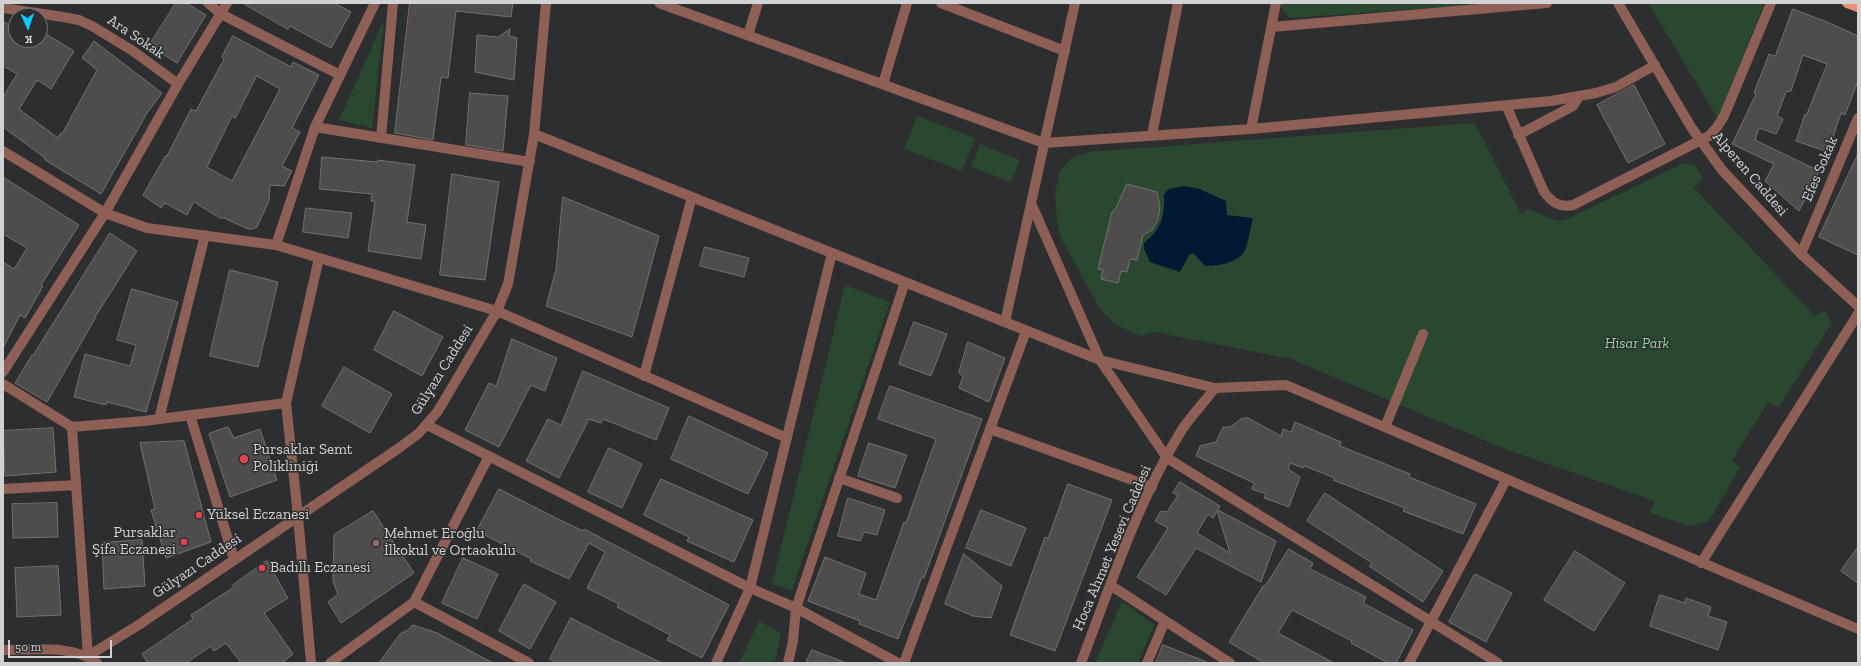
<!DOCTYPE html>
<meta charset="utf-8">
<style>
body{margin:0}
#map{position:relative;width:1861px;height:666px;overflow:hidden;background:#2c2e30;font-family:"Zilla Slab",serif}
canvas{display:block}
.frame{position:absolute;inset:0;border:4px solid #d1d2d3;pointer-events:none}
.north{position:absolute;left:8px;top:8px;width:40px;height:40px;box-sizing:border-box;background:#2c2e30;border:1px solid #6e7071;border-radius:50%;rotate:177deg;font-size:11px;font-weight:700;line-height:16px;text-align:center;color:#d1d2d3}
.north::after{content:'';display:block;margin:auto;width:14px;height:18px;background:#0dcafa;clip-path:polygon(50% 0,100% 100%,50% 72%,0 100%)}
.scale{position:absolute;left:8px;top:640px;width:104px;height:18px;box-sizing:border-box;border:2px solid #d1d2d3;border-top:0;padding-left:5px;font-size:12px;line-height:14px;white-space:nowrap;color:#d1d2d3;-webkit-text-stroke:3px #2c2e30;paint-order:stroke}
</style>
<div id="map">
<canvas width="1861" height="666"></canvas>
<div class="frame"></div>
<div class="north">K</div>
<div class="scale">50 m</div>
</div>
<script>
const context = document.querySelector('canvas').getContext('2d');
context.lineJoin = 'round';
function paint(path, color) { context.fillStyle = color; context.fill(path, 'evenodd'); }
function strokePath(path, color, width, dash) { context.strokeStyle = color; context.lineWidth = width; context.lineCap = dash ? 'butt' : 'round'; context.setLineDash(dash || []); context.stroke(path); }
function drawText(font, color, halo, rows, align = 'center') {
  context.font = font + ' "Zilla Slab",serif'; context.lineWidth = 3; context.setLineDash([]); context.textBaseline = 'middle'; context.strokeStyle = halo; context.fillStyle = color; for (const [text, x, y, turn = 0] of rows) {
    context.save(); context.translate(x, y); context.rotate((+turn || 0) * Math.PI / 180); context.textAlign = isNaN(turn) ? turn : align; if (halo) context.strokeText(text, 0, 0); context.fillText(text, 0, 0); context.restore();
  }
}
paint(new Path2D(`
 M 1281,3 L 1498,3 L 1290,18 L 1281,7 Z
 M 1648,3 L 1764,3 L 1718,119 Z
 M 384,20 L 372,128 L 339,120 Z
 M 917,116 L 975,138 L 962,171 L 904,149 Z
 M 1475,123 L 1522,216 L 1527,208 L 1557,221 L 1567,219 L 1684,163 L 1695,166 L 1703,178 L 1694,188 L 1815,316 L 1824,310 L 1832,323 L 1779,407 L 1768,403 L 1732,460 L 1740,468 L 1709,521 L 1689,526 L 1650,513 L 1655,501 L 1505,449 L 1291,359 L 1154,332 L 1141,336 L 1116,325 L 1100,309 L 1061,238 L 1057,222 L 1055,192 L 1060,171 L 1071,158 L 1089,152 Z
 M 980,144 L 1020,160 L 1011,182 L 971,167 Z
 M 845,285 L 890,302 L 792,590 L 772,584 Z
 M 1122,601 L 1154,625 L 1138,663 L 1095,663 Z
 M 759,621 L 781,633 L 775,663 L 739,663 Z`), '#2a4830');
paint(new Path2D(`
 M 1184,186 L 1200,189 L 1226,201 L 1227,215 L 1253,218 C 1250,228 1249,240 1245,250 C 1239,263 1217,266 1205,266 L 1193,253 L 1189,255 L 1180,272 L 1150,262 L 1144,249 L 1144,243 C 1162,228 1165,216 1164,194 L 1169,189 Z`), '#001933');
const building = new Path2D(`
 M 176,3 L 186,3 L 206,15 L 177,63 L 149,46 Z
 M 243,3 L 334,3 L 351,12 L 331,48 L 290,26 L 288,29 Z
 M 410,3 L 513,3 L 511,17 L 456,11 L 448,78 L 441,77 L 433,140 L 395,133 Z
 M 1793,9 L 1827,22 L 1858,36 L 1858,81 L 1845,115 L 1841,113 L 1828,152 L 1796,141 L 1805,114 L 1807,114 L 1827,64 L 1803,55 L 1791,91 L 1786,92 L 1777,116 L 1783,119 L 1776,134 L 1759,128 L 1755,140 L 1819,171 L 1799,211 L 1765,181 L 1774,164 L 1732,144 L 1756,94 L 1754,93 L 1769,54 L 1775,56 Z
 M 3,21 L 16,30 L 16,40 L 40,40 L 41,31 L 74,51 L 51,89 L 37,80 L 19,109 L 58,138 L 61,133 L 62,134 L 97,70 L 82,58 L 94,41 L 162,93 L 147,113 L 101,194 L 45,160 L 45,158 L 3,127 L 3,97 L 17,74 L 3,66 Z
 M 510,29 L 509,36 L 517,38 L 514,80 L 475,72 L 477,35 L 498,37 Z
 M 233,36 L 291,67 L 293,62 L 319,75 L 292,128 L 300,132 L 282,166 L 292,171 L 284,186 L 270,185 L 269,201 L 257,227 L 252,229 L 248,229 L 224,218 L 220,218 L 194,202 L 187,215 L 165,203 L 161,208 L 143,195 L 166,155 L 167,156 L 191,109 L 196,111 L 224,59 L 222,57 ZM 257,76 L 280,89 L 232,181 L 207,167 L 232,116 L 235,118 Z
 M 1634,85 L 1665,144 L 1628,163 L 1597,105 Z
 M 470,93 L 508,96 L 503,151 L 466,145 Z
 M 1858,154 L 1858,255 L 1819,237 Z
 M 322,157 L 377,162 L 378,160 L 415,165 L 407,222 L 426,225 L 421,259 L 368,251 L 375,202 L 371,201 L 372,194 L 320,189 Z
 M 452,174 L 499,182 L 485,280 L 440,275 Z
 M 3,177 L 79,225 L 41,285 L 43,286 L 25,318 L 20,315 L 3,348 L 3,262 L 14,269 L 27,248 L 3,234 Z
 M 1127,184 L 1157,192 L 1160,207 L 1158,220 L 1152,230 L 1143,235 L 1137,260 L 1130,259 L 1127,272 L 1121,271 L 1118,283 L 1101,279 L 1103,270 L 1098,269 L 1112,212 L 1116,208 Z
 M 563,197 L 659,236 L 632,337 L 546,306 L 556,270 Z
 M 306,208 L 352,213 L 348,238 L 303,232 Z
 M 110,233 L 137,251 L 95,317 L 96,317 L 47,402 L 15,383 L 32,355 L 33,355 Z
 M 705,247 L 749,258 L 744,277 L 700,266 Z
 M 230,270 L 278,282 L 258,367 L 210,356 Z
 M 132,289 L 178,302 L 146,412 L 107,402 L 106,405 L 74,397 L 85,354 L 130,366 L 136,345 L 117,340 Z
 M 394,311 L 443,337 L 422,376 L 374,350 Z
 M 914,322 L 947,334 L 931,376 L 899,364 Z
 M 512,339 L 557,358 L 545,391 L 531,385 L 499,447 L 465,430 L 489,383 L 496,386 Z
 M 968,342 L 1005,358 L 989,402 L 959,388 L 963,376 L 959,373 Z
 M 344,367 L 392,394 L 370,433 L 322,406 Z
 M 583,371 L 669,408 L 656,440 L 603,419 L 601,423 L 589,419 L 559,478 L 526,461 L 548,419 L 561,425 Z
 M 890,386 L 982,419 L 924,578 L 922,577 L 898,639 L 859,624 L 860,621 L 808,601 L 825,557 L 866,573 L 859,594 L 876,600 L 904,522 L 906,523 L 936,439 L 878,419 Z
 M 689,416 L 768,453 L 748,494 L 671,459 Z
 M 1248,418 L 1281,436 L 1283,429 L 1291,432 L 1295,422 L 1341,442 L 1340,446 L 1410,474 L 1409,477 L 1476,504 L 1463,534 L 1403,511 L 1405,508 L 1333,480 L 1335,478 L 1304,466 L 1303,468 L 1290,463 L 1288,469 L 1300,477 L 1289,507 L 1264,498 L 1266,494 L 1252,489 L 1254,483 L 1196,456 L 1200,446 L 1216,442 L 1223,427 L 1230,427 L 1241,419 Z
 M 228,427 L 234,438 L 260,429 L 277,480 L 230,497 L 209,434 Z
 M 53,428 L 56,472 L 5,476 L 3,431 Z
 M 184,441 L 211,542 L 166,558 L 151,510 L 155,509 L 140,443 Z
 M 869,443 L 907,455 L 895,488 L 858,476 Z
 M 609,448 L 642,464 L 622,508 L 588,492 Z
 M 661,479 L 753,520 L 734,562 L 687,541 L 689,537 L 644,515 Z
 M 1180,482 L 1220,506 L 1218,510 L 1276,541 L 1261,582 L 1196,548 L 1166,595 L 1137,577 L 1168,528 L 1155,521 L 1161,511 L 1167,512 L 1178,495 L 1173,493 ZM 1217,511 L 1230,553 L 1197,533 L 1208,514 L 1213,518 Z
 M 1068,484 L 1112,500 L 1055,651 L 1010,635 L 1045,537 L 1048,538 Z
 M 499,489 L 552,516 L 583,531 L 584,529 L 729,605 L 702,658 L 667,640 L 670,635 L 617,607 L 619,604 L 587,588 L 605,552 L 589,543 L 569,579 L 530,561 L 531,559 L 477,531 Z
 M 1325,493 L 1443,571 L 1423,602 L 1369,566 L 1372,563 L 1307,521 Z
 M 848,498 L 885,510 L 877,535 L 864,532 L 860,541 L 838,536 Z
 M 57,503 L 58,537 L 13,538 L 12,504 Z
 M 981,510 L 1026,528 L 1011,566 L 966,548 Z
 M 373,511 L 414,573 L 341,623 L 328,602 L 338,594 L 333,581 L 334,535 Z
 M 142,540 L 145,586 L 104,589 L 102,543 Z
 M 1858,547 L 1858,583 L 1841,571 Z
 M 1289,549 L 1313,563 L 1310,569 L 1366,597 L 1363,603 L 1413,630 L 1396,663 L 1388,663 L 1351,643 L 1352,641 L 1292,610 L 1278,633 L 1334,663 L 1264,663 L 1229,642 L 1263,586 L 1265,586 Z
 M 1575,551 L 1625,583 L 1594,631 L 1544,600 Z
 M 964,554 L 1002,586 L 991,618 L 973,616 L 945,604 Z
 M 463,558 L 498,574 L 477,619 L 442,603 Z
 M 267,561 L 288,598 L 264,613 L 293,654 L 282,663 L 241,663 L 226,643 L 214,651 L 211,646 L 186,663 L 148,663 L 142,654 L 193,619 L 191,615 L 234,587 L 233,585 Z
 M 58,566 L 61,615 L 17,617 L 15,568 Z
 M 1475,574 L 1512,593 L 1486,642 L 1449,622 Z
 M 524,584 L 556,602 L 530,649 L 499,631 Z
 M 1660,595 L 1685,603 L 1686,598 L 1711,607 L 1708,616 L 1727,622 L 1718,650 L 1650,626 Z
 M 571,618 L 608,637 L 662,663 L 557,663 L 550,659 Z
 M 413,625 L 437,633 L 493,663 L 379,663 L 400,634 L 408,630 Z
 M 1163,645 L 1207,662 L 1206,663 L 1156,663 Z
 M 812,650 L 844,662 L 844,663 L 806,663 Z`);
paint(building, '#4f4d4b');
strokePath(building, '#73716f', 1);
strokePath(new Path2D(`
 M 208,3 L 221,14 L 340,75
 M 659,3 L 1044,143 L 1251,129 L 1551,101 L 1596,93 L 1616,87 L 1655,65
 M 941,3 L 1065,51
 M 1618,3 L 1691,127 L 1722,170 L 1801,254 L 1858,306
 M 3,8 L 63,17 L 79,20 L 92,26 L 133,51 L 178,84
 M 1272,27 L 1547,3
 M 748,35 L 758,3
 M 883,84 L 907,3
 M 1506,105 L 1544,192 C 1552,202 1559,208 1573,205 L 1709,136 L 1717,127 L 1724,116 L 1771,3
 M 315,127 L 530,162
 M 1251,129 L 1276,3
 M 534,134 L 1100,360 L 1215,388 L 1286,385 L 1858,629
 M 1152,135 L 1178,3
 M 1518,135 L 1573,106 L 1579,96
 M 381,138 L 393,3
 M 3,151 L 105,213 L 147,228 L 276,245 L 497,311 L 787,438
 M 1031,203 L 1100,360 L 1167,458 L 1498,663
 M 276,245 L 315,127 L 375,3
 M 1801,254 L 1858,118
 M 1005,322 L 1075,3
 M 3,372 L 105,213 L 178,84 L 227,3
 M 644,376 L 692,197
 M 3,384 L 72,427 L 88,656 L 137,626 L 399,448 L 419,433 L 438,411 L 497,311 L 508,284 L 534,134 L 546,3
 M 190,415 L 234,559
 M 159,419 L 205,235
 M 427,425 L 750,588 L 796,608 L 898,663
 M 72,427 L 144,421 L 286,403
 M 1385,427 L 1423,334
 M 990,429 L 1152,487
 M 839,478 L 897,498
 M 3,489 L 76,485
 M 1701,563 L 1858,314
 M 1110,585 L 1230,663
 M 414,602 L 529,663
 M 3,650 C 31,650 74,644 97,663
 M 311,663 L 298,516 L 286,403 L 319,258
 M 330,663 L 414,602 L 489,456
 M 716,663 L 750,588 L 832,253
 M 788,663 L 793,641 L 796,608 L 905,282
 M 904,663 L 1026,331
 M 1081,663 C 1111,584 1138,500 1183,428 C 1193,414 1205,401 1215,388
 M 1147,663 L 1165,621
 M 1409,663 L 1506,480`), '#8d5f55', 10);
strokePath(new Path2D(`
 M 1847,3 L 1858,7`), '#eb8f79', 10);
for (const [x, y, r, color] of [
 [244,459,5,"#e0444e"],
 [199,515,4,"#e0444e"],
 [184,542,4,"#e0444e"],
 [376,543,4,"#8d6e63"],
 [262,568,4,"#e0444e"]
]) { const dot = new Path2D(); dot.arc(x, y, r, 0, 2 * Math.PI); context.fillStyle = color; context.fill(dot); strokePath(dot, '#2c2e30', 1.5); }
drawText('15px', '#d1d2d3', '#2c2e30', [
 ["Ara Sokak",136,37,34],
 ["Efes Sokak",1820,169,-67],
 ["Alperen Caddesi",1750,174,49],
 ["Gülyazı Caddesi",442,370,-58],
 ["Hoca Ahmet Yesevi Caddesi",1112,548,-67],
 ["Gülyazı Caddesi",197,566,-34]
]);
drawText('italic 15px', '#8fd69c', '#2c2e30', [
 ["Hisar Park",1637,344]
]);
drawText('15px', '#d1d2d3', '#2c2e30', [
 ["Pursaklar Semt",253,450],
 ["Polikliniği",253,467],
 ["Yüksel Eczanesi",207,515],
 ["Pursaklar",176,533,"right"],
 ["Şifa Eczanesi",176,550,"right"],
 ["Mehmet Eroğlu",384,534],
 ["İlkokul ve Ortaokulu",384,551],
 ["Badıllı Eczanesi",270,568]
], 'left');
</script>
